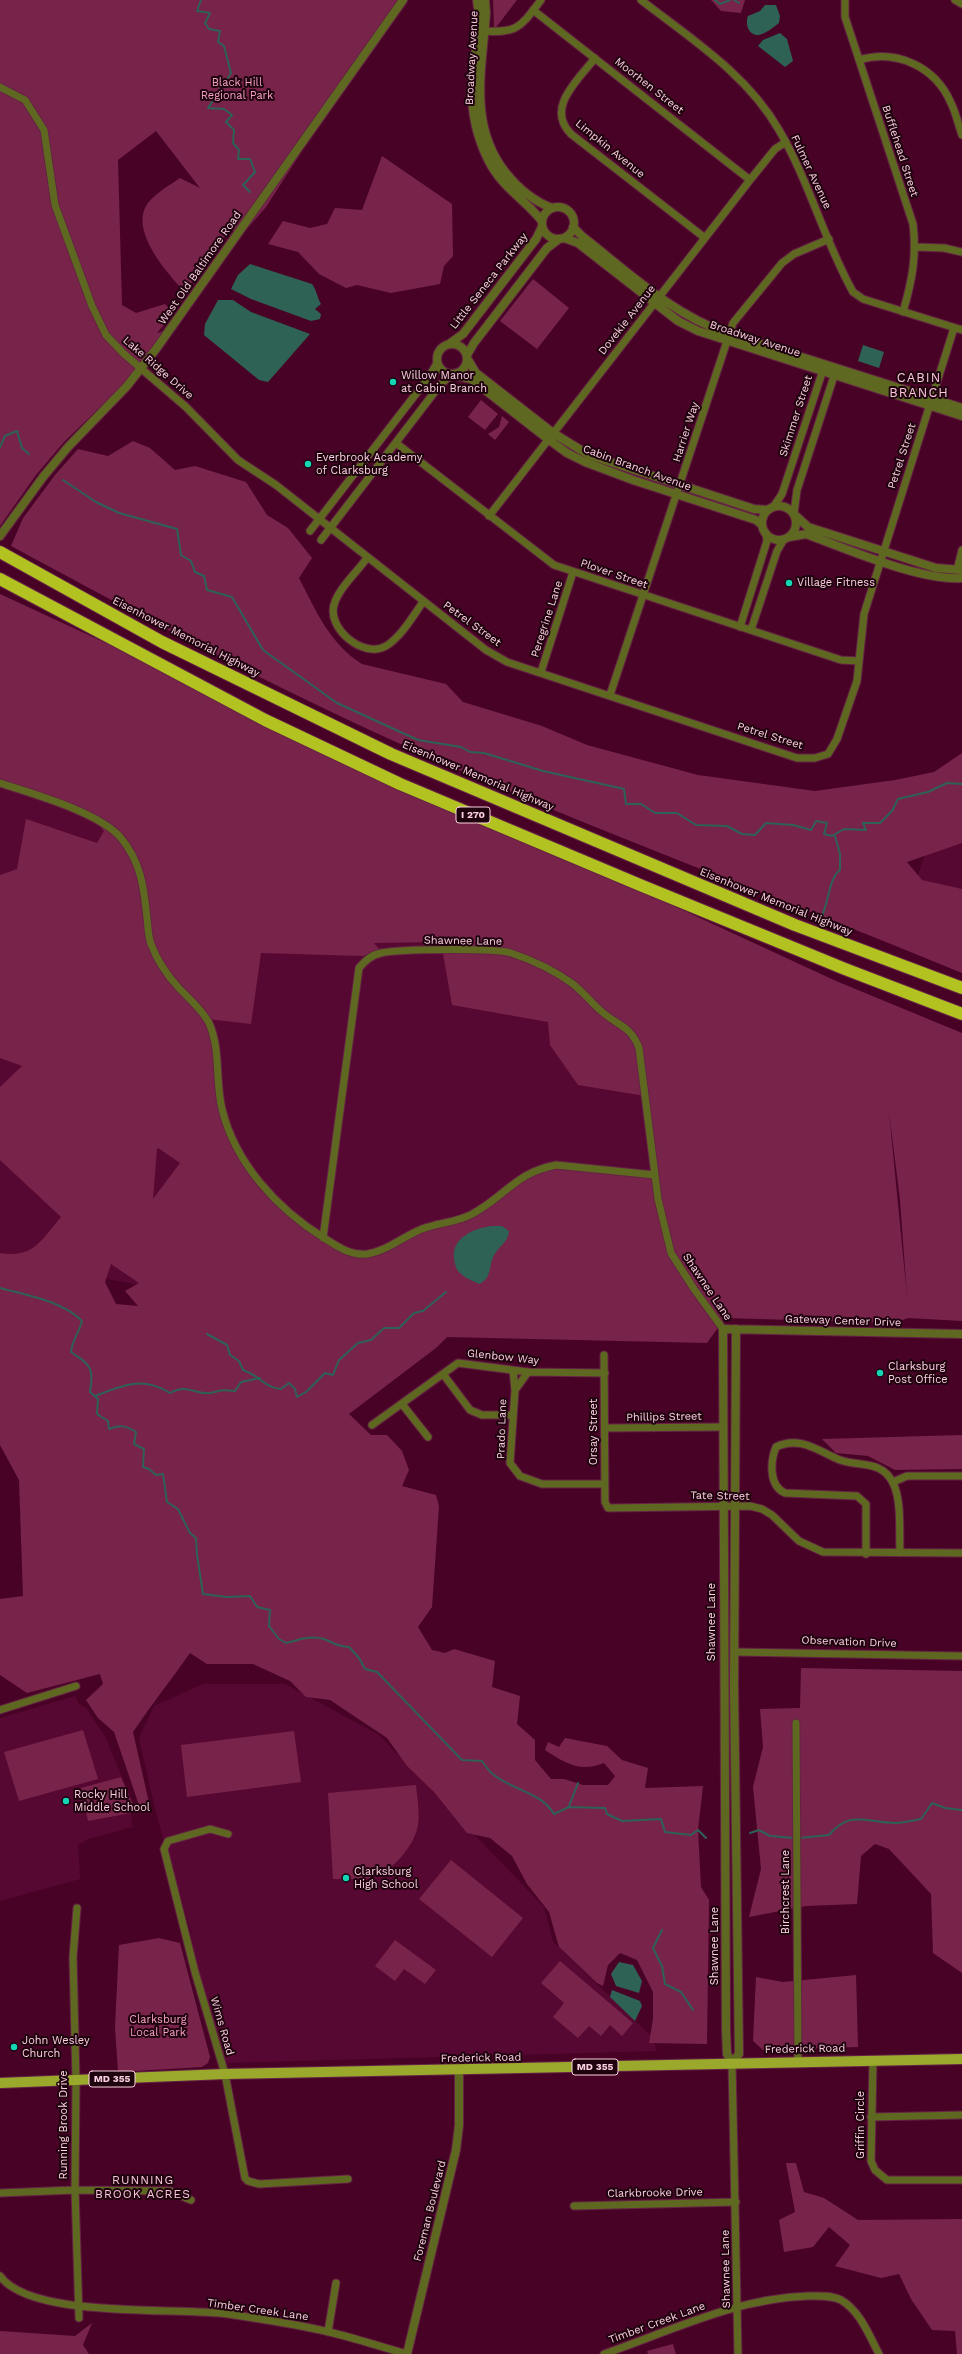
<!DOCTYPE html>
<style>
body{margin:0}
canvas{display:block;background:#480226}
</style>
<canvas width="962" height="2354"></canvas>
<script>
const context = document.querySelector('canvas').getContext('2d');
context.lineJoin = 'round';
function paint(path, color) { context.fillStyle = color; context.fill(path, 'evenodd'); }
function strokePath(path, color, width, dash) { context.strokeStyle = color; context.lineWidth = width; context.lineCap = dash ? 'butt' : 'round'; context.setLineDash(dash || []); context.stroke(path); }
function drawText(font, color, halo, rows, align = 'center') {
  context.font = font + ' "Work Sans",sans-serif'; context.lineWidth = 4; context.setLineDash([]); context.textBaseline = 'middle'; context.strokeStyle = halo; context.fillStyle = color; for (const [text, x, y, turn = 0] of rows) {
    context.save(); context.translate(x, y); context.rotate((+turn || 0) * Math.PI / 180); context.textAlign = isNaN(turn) ? turn : align; if (halo) context.strokeText(text, 0, 0); context.fillText(text, 0, 0); context.restore();
  }
}
paint(new Path2D(`
 M 0,596 L 836,992 L 729,1306 L 305,1316 L 0,1259 Z
 M 962,823 L 962,966 L 894,943 L 932,835 Z
 M 203,1684 L 285,1684 L 379,1735 L 544,1907 L 553,1942 L 651,2036 L 657,2051 L 225,2063 L 196,1964 L 190,1929 L 156,1813 L 139,1738 L 154,1706 Z
 M 75,1696 L 79,1704 L 86,1708 L 106,1738 L 134,1807 L 131,1813 L 132,1827 L 88,1839 L 78,1845 L 80,1879 L 0,1901 L 0,1718 Z`), '#570832');
paint(new Path2D(`
 M 0,0 L 399,0 L 266,207 L 239,238 L 231,228 L 185,292 C 168,274 133,235 145,208 C 151,195 169,186 180,178 L 200,188 L 156,131 L 118,160 L 122,305 L 136,313 L 165,304 L 174,313 L 157,333 L 168,330 L 129,379 L 64,442 L 36,475 L 0,526 Z
 M 493,0 L 517,0 L 494,30 Z
 M 711,0 L 745,0 L 741,13 L 721,11 Z
 M 382,156 L 452,204 L 453,256 L 444,266 L 440,284 L 391,293 L 357,285 L 346,288 L 319,274 L 298,252 L 268,244 L 283,221 L 310,228 L 327,224 L 335,208 L 362,210 Z
 M 533,279 L 569,308 L 537,349 L 500,321 Z
 M 481,400 L 498,414 L 485,430 L 468,417 Z
 M 502,416 L 509,422 L 495,440 L 488,434 L 499,427 Z
 M 133,441 L 150,448 L 175,470 L 195,466 L 246,482 L 267,515 L 288,528 L 312,558 L 299,578 C 316,611 330,644 362,664 L 446,684 L 463,702 L 542,726 L 587,745 L 698,775 L 815,791 L 895,780 L 934,772 L 962,753 L 962,843 L 907,862 L 922,880 L 962,889 L 962,973 C 783,899 600,833 423,754 C 282,692 146,619 11,546 L 23,518 L 55,475 L 78,449 L 108,456 Z
 M 0,594 L 836,981 L 962,1033 L 962,1321 L 908,1318 L 895,1323 L 725,1318 L 707,1343 L 447,1337 L 436,1348 L 349,1414 L 371,1435 L 387,1435 L 402,1451 L 409,1470 L 402,1486 L 436,1495 L 439,1506 L 432,1607 L 418,1627 L 432,1650 L 445,1653 L 454,1649 L 495,1661 L 492,1687 L 520,1696 L 517,1724 L 535,1740 L 535,1760 L 551,1779 L 564,1779 L 583,1785 L 608,1785 L 615,1776 L 604,1763 C 580,1773 565,1763 545,1750 L 548,1742 L 559,1747 L 565,1738 L 607,1746 L 622,1760 L 648,1768 L 645,1788 L 703,1786 L 698,1830 L 701,1887 L 709,1900 L 707,2044 L 649,2043 L 653,2019 L 653,1992 L 637,1960 L 620,1953 L 608,1965 L 603,1986 L 597,1983 L 559,1947 L 549,1912 L 527,1884 L 512,1856 L 490,1838 L 467,1833 L 434,1792 L 407,1766 L 387,1738 L 330,1700 L 306,1697 L 290,1681 L 253,1664 L 207,1664 L 190,1653 C 171,1680 151,1705 133,1732 L 150,1807 L 140,1808 L 114,1732 L 98,1718 L 86,1700 L 103,1684 L 100,1674 L 27,1693 L 0,1675 L 0,1599 L 23,1596 L 19,1480 L 0,1445 L 0,1253 C 35,1258 40,1241 61,1217 L 0,1160 L 0,1087 L 22,1066 L 0,1058 L 0,875 L 17,869 L 26,819 L 97,843 L 104,831 L 92,817 L 0,783 ZM 441,942 L 452,1005 L 548,1022 L 550,1045 L 578,1085 L 645,1096 L 654,1175 L 556,1165 L 516,1180 L 468,1217 L 422,1229 L 367,1254 L 347,1252 L 287,1211 L 252,1172 L 221,1107 L 210,1026 L 207,1019 L 251,1024 L 261,953 L 363,956 L 379,949 L 374,943 ZM 889,1112 L 900,1200 L 907,1296 ZM 158,1148 L 180,1163 L 153,1199 L 157,1149 ZM 111,1264 L 139,1283 L 125,1291 L 138,1306 L 116,1304 L 105,1282 Z
 M 962,1435 L 962,1469 L 895,1470 L 868,1456 L 836,1453 L 822,1439 Z
 M 801,1668 L 962,1671 L 962,1973 L 933,1953 L 931,1894 L 889,1849 L 875,1844 L 861,1856 L 857,1904 L 806,1906 L 749,1917 L 761,1869 L 753,1787 L 763,1747 L 760,1709 L 800,1708 Z
 M 83,1730 L 98,1779 L 19,1801 L 4,1752 Z
 M 294,1731 L 301,1782 L 187,1797 L 181,1745 Z
 M 121,1777 L 134,1807 L 131,1813 L 88,1821 L 81,1788 Z
 M 416,1785 C 417,1797 420,1812 418,1825 C 415,1845 391,1874 370,1878 C 359,1880 345,1879 333,1879 L 328,1793 Z
 M 451,1860 L 523,1918 L 492,1957 L 419,1899 Z
 M 159,1938 L 180,1943 L 210,2057 L 208,2063 L 202,2067 L 118,2072 L 115,2027 L 119,1945 Z
 M 395,1940 L 436,1970 L 425,1984 L 404,1969 L 395,1981 L 375,1966 Z
 M 560,1961 L 633,2023 L 622,2036 L 610,2025 L 601,2036 L 589,2026 L 578,2038 L 553,2017 L 564,2003 L 541,1983 Z
 M 856,1975 L 858,2047 L 763,2050 L 753,2041 L 756,1977 L 783,1982 Z
 M 786,2163 L 796,2163 L 804,2192 L 824,2198 L 858,2220 L 962,2219 L 962,2354 L 957,2354 L 955,2331 L 932,2330 L 911,2299 L 899,2274 L 881,2278 L 835,2266 L 850,2245 L 829,2227 L 813,2247 L 784,2252 L 779,2220 L 795,2212 Z
 M 92,2323 L 83,2345 L 89,2354 L 0,2354 L 0,2331 L 75,2336 Z
 M 673,2344 L 676,2354 L 648,2354 L 647,2351 Z`), '#78234a');
paint(new Path2D(`
 M 765,5 L 776,5 L 780,16 L 779,23 C 774,27 765,34 759,35 C 748,36 745,23 748,16 L 760,11 Z
 M 780,33 L 787,39 L 793,61 L 785,67 L 758,46 L 763,40 Z
 M 250,264 L 312,284 C 317,291 317,297 321,304 L 315,309 L 321,314 L 320,319 L 311,321 L 251,299 L 231,289 L 238,275 Z
 M 218,300 L 233,300 L 251,312 L 310,334 L 268,382 L 259,380 L 204,335 L 205,324 Z
 M 863,345 L 884,352 L 879,368 L 858,361 Z
 M 492,1226 L 502,1226 L 509,1231 C 508,1241 502,1244 496,1252 C 488,1262 493,1279 479,1284 C 473,1281 465,1278 460,1273 C 456,1270 455,1264 454,1259 C 451,1238 474,1228 492,1226 Z
 M 619,1962 L 633,1965 L 642,1981 L 639,1993 L 616,1986 L 611,1974 Z
 M 612,1990 L 640,2001 L 642,2006 L 635,2021 L 610,1997 Z`), '#2d6255');
strokePath(new Path2D(`
 M 201,0 L 197,11 L 210,13 L 205,23 L 209,29 L 220,31 L 218,42 L 224,46 L 231,73 L 208,108 L 224,109 L 232,115 L 226,122 L 234,130 L 233,143 L 239,150 L 238,159 L 250,159 L 255,172 L 243,185 L 250,192
 M 715,0 L 720,4 L 730,0
 M 734,0 L 739,3
 M 0,447 L 5,436 L 17,431 L 22,448 L 29,454
 M 63,480 L 96,502 L 119,513 L 177,529 L 181,555 L 191,561 L 195,572 L 204,576 L 207,590 L 232,597 L 263,650 L 337,703 L 418,740 L 461,747 L 470,752 L 484,753 L 543,771 L 624,789 L 626,804 L 641,804 L 655,813 L 677,813 L 696,825 L 727,826 L 742,834 L 755,835 L 766,823 L 793,825 L 811,830 L 816,821 L 827,823 L 824,834 L 832,836 L 844,829 L 866,830 L 863,823 L 880,823 L 892,811 L 898,799 L 928,792 L 947,783 L 962,784
 M 820,920 C 829,905 828,879 840,870 L 840,854 L 835,836
 M 0,1288 C 26,1295 63,1301 82,1321 C 79,1333 72,1340 71,1352 C 91,1365 94,1368 90,1392 L 98,1399 L 97,1414 L 108,1421 L 109,1429 C 120,1424 126,1426 136,1432 L 134,1444 L 144,1449 L 143,1467 L 149,1469 L 156,1475 L 163,1474 L 167,1502 L 178,1509 L 190,1533 L 196,1538 L 197,1555 L 203,1594 L 227,1597 L 250,1596 L 257,1607 L 270,1610 L 269,1626 L 279,1639 L 286,1643 C 299,1640 310,1635 324,1639 C 335,1643 334,1646 349,1647 L 359,1658 L 365,1669 L 377,1672 L 462,1760 L 482,1761 C 485,1765 489,1772 494,1775 C 512,1790 541,1792 554,1814 L 569,1807 L 605,1808 L 607,1814 L 622,1821 L 661,1819 L 665,1832 L 691,1835 L 698,1830 L 706,1838
 M 207,1334 L 227,1345 L 230,1355 L 239,1361 L 243,1370 C 259,1375 265,1388 281,1389 L 289,1383 L 295,1389 L 297,1397 L 306,1392 L 325,1373 L 333,1375 L 339,1360 L 358,1343 L 371,1340 L 384,1328 L 399,1328 L 414,1313 L 423,1311 L 446,1292
 M 95,1396 C 124,1385 142,1376 170,1393 C 188,1383 194,1395 210,1393 C 222,1391 220,1389 235,1391 L 241,1382 L 260,1378
 M 569,1806 L 578,1783
 M 750,1833 L 759,1830 L 770,1836 L 794,1838
 M 799,1838 L 829,1835 C 851,1809 866,1823 896,1823 C 904,1823 913,1820 921,1819 L 932,1803 L 945,1808 L 962,1810
 M 662,1930 L 653,1948 L 662,1966 L 665,1984 L 681,1992 L 693,2010`), '#2d6255', 2);
const minor = new Path2D(`
 M 641,0 C 690,38 747,74 779,130 C 809,181 824,240 853,292 L 863,299 L 962,330
 M 845,0 L 845,17 L 913,224 C 917,256 912,281 903,312
 M 955,0 L 962,4
 M 533,10 L 750,180
 M 480,31 C 518,33 519,29 541,0
 M 595,58 C 578,80 545,108 571,134 L 705,238
 M 859,60 C 896,49 935,66 951,103 C 956,113 958,124 962,135
 M 0,87 L 25,100 L 44,130 L 55,205 L 92,306 L 106,335 L 123,353 L 186,407 L 238,460 L 276,485 L 486,650 L 507,662 L 797,758 L 815,758 L 828,754 L 837,739 L 857,681 L 864,614 L 954,328
 M 916,247 L 944,248 L 962,252
 M 396,443 L 554,565 L 841,660 L 859,661
 M 774,506 L 782,494 L 822,373 L 832,367 L 834,376 L 797,490 L 794,513
 M 489,516 L 750,180 L 775,149 L 786,142
 M 310,531 L 429,377 L 437,363
 M 321,540 L 440,385 L 451,375
 M 367,558 C 357,572 338,589 334,605 C 327,629 364,659 386,646 C 401,637 413,616 423,602
 M 957,570 L 962,550
 M 740,627 L 767,541 L 766,533
 M 751,630 L 777,551 L 784,539
 M 541,672 L 573,572
 M 610,695 L 733,323 L 782,263 L 794,254 L 829,239
 M 0,783 C 33,794 99,812 121,838 C 141,862 144,888 147,918 C 148,927 148,936 151,944 C 157,960 167,975 178,987 C 189,999 202,1009 209,1023 C 221,1050 215,1081 222,1109 C 235,1163 277,1209 324,1238 C 337,1246 350,1256 367,1254 C 387,1251 404,1236 422,1229 C 441,1222 462,1222 479,1210 C 510,1191 517,1173 556,1165 L 655,1175
 M 323,1238 L 359,968 C 365,961 371,955 381,953 C 398,949 495,948 511,953 C 532,960 555,971 573,984 C 583,992 592,1003 601,1011 C 618,1026 631,1026 639,1048 L 658,1199 L 671,1253 L 694,1289 L 723,1329
 M 604,1355 L 605,1502 L 608,1508 L 750,1506 L 762,1509 L 772,1515 L 799,1541 L 823,1552 L 962,1553
 M 513,1370 L 515,1390 L 528,1372
 M 443,1374 L 470,1410 L 482,1415 L 512,1415
 M 515,1390 L 510,1463 L 520,1476 L 542,1484 L 605,1484
 M 402,1404 L 428,1437
 M 372,1425 L 458,1363 L 528,1372 L 605,1373
 M 605,1428 L 723,1427
 M 893,1482 L 907,1476 L 962,1476
 M 866,1554 L 866,1504 L 857,1496 L 785,1493 C 769,1486 770,1462 776,1447 C 800,1435 820,1452 840,1460 C 860,1467 882,1460 893,1483 C 902,1500 899,1533 900,1553
 M 735,1652 L 962,1656
 M 0,1710 L 76,1686
 M 796,1723 L 798,2061
 M 228,1834 L 210,1829 L 168,1841 L 164,1849 L 195,1972 L 225,2074 L 245,2178 L 248,2181 L 259,2184 L 348,2179
 M 77,1908 L 73,1957 L 76,2081 L 75,2190 L 79,2318
 M 873,2060 L 871,2161 L 875,2170 L 887,2180 L 962,2180
 M 732,2063 L 738,2354
 M 871,2117 L 962,2115
 M 0,2193 L 75,2190 L 170,2191 L 191,2200
 M 574,2206 L 736,2202
 M 0,2276 C 31,2319 176,2307 228,2314 C 261,2319 296,2324 329,2332 C 355,2338 381,2347 407,2354
 M 328,2332 L 336,2283
 M 604,2354 C 670,2331 737,2298 808,2296 C 818,2296 831,2295 841,2300 C 860,2311 869,2335 879,2354`);
const tertiary = new Path2D(`
 M 477,0 C 482,32 471,65 472,97 C 473,121 480,146 492,167 C 505,189 526,201 541,220
 M 485,0 L 486,13 C 482,69 468,126 506,173 C 518,188 533,201 552,208
 M542 223a16 16 0 1 1 32 0a16 16 0 1 1-32 0Z
 M 573,227 L 583,237 C 629,273 673,315 729,334 L 962,408
 M 564,238 L 578,243 L 678,321 L 698,331 L 962,416
 M437 359a15 15 0 1 1 30 0a15 15 0 1 1-30 0Z
 M 449,344 L 463,334 L 536,239 L 542,227
 M 467,355 L 474,343 L 547,248 L 559,239
 M 467,358 L 476,373 L 553,433 L 589,455 L 754,509 L 768,510
 M 453,375 L 471,379 L 548,439 L 567,453 L 585,462 L 633,480 L 756,520 L 762,525
 M762 523a17 17 0 1 1 34 0a17 17 0 1 1-34 0Z
 M 796,516 L 808,527 L 936,568 L 962,570
 M 0,536 L 43,477 L 68,447 L 127,386 L 156,349 L 403,0
 M 789,537 L 806,534 C 847,549 920,581 962,578
 M 736,1329 L 734,1686 L 739,2054 L 732,2063 L 727,2054 L 726,2030 L 723,1329 L 962,1334
 M 407,2354 L 456,2150 L 459,2125 L 459,2071`);
const primary = new Path2D(`
 M 0,2083 L 225,2074 L 962,2059`);
const motorway = new Path2D(`
 M 0,552 L 162,642 L 391,754 L 795,925 L 962,988
 M 0,579 L 265,720 L 400,784 L 640,885 L 845,969 L 962,1014`);
strokePath(minor, '#652344', 9);
strokePath(tertiary, '#652344', 10);
strokePath(primary, '#652344', 12);
strokePath(motorway, '#652344', 14);
strokePath(minor, '#5f6820', 7);
strokePath(tertiary, '#5f6820', 8);
strokePath(primary, '#9aa92c', 10);
strokePath(motorway, '#b2c220', 12);
for (const [x, y, r, color] of [
 [393,382,4,"#11d5b4"],
 [308,464,4,"#11d5b4"],
 [789,583,4,"#11d5b4"],
 [880,1373,4,"#11d5b4"],
 [66,1801,4,"#11d5b4"],
 [346,1878,4,"#11d5b4"],
 [14,2047,4,"#11d5b4"]
]) { const dot = new Path2D(); dot.arc(x, y, r, 0, 2 * Math.PI); context.fillStyle = color; context.fill(dot); strokePath(dot, '#1e030f', 1.5); }
for (const [x, y, w] of [
 [473,815,34],
 [595,2067,46],
 [112,2079,46]
]) { const box = new Path2D(); box.roundRect(x - w / 2, y - 8, w, 16, 3); context.fillStyle = '#1e030f'; context.fill(box); strokePath(box, '#fcd1df', 1); }
drawText('bold 10px', '#fcd1df', null, [
 ["I 270",473,815],
 ["MD 355",595,2067],
 ["MD 355",112,2079]
]);
drawText('11px', '#fcd1df', '#1e030f', [
 ["Broadway Avenue",472,58,-87],
 ["Moorhen Street",649,86,38],
 ["Limpkin Avenue",610,149,39],
 ["Bufflehead Street",900,151,72],
 ["Fulmer Avenue",811,172,65],
 ["West Old Baltimore Road",200,268,-55],
 ["Little Seneca Parkway",489,281,-52],
 ["Dovekie Avenue",627,320,-52],
 ["Broadway Avenue",755,339,18],
 ["Lake Ridge Drive",158,368,41],
 ["Skimmer Street",796,416,-72],
 ["Harrier Way",686,432,-72],
 ["Petrel Street",902,456,-72],
 ["Cabin Branch Avenue",637,468,20],
 ["Plover Street",614,574,19],
 ["Peregrine Lane",547,619,-72],
 ["Petrel Street",472,624,36],
 ["Eisenhower Memorial Highway",186,637,27],
 ["Petrel Street",770,736,17],
 ["Eisenhower Memorial Highway",478,776,23],
 ["Eisenhower Memorial Highway",776,902,22],
 ["Shawnee Lane",463,941,1],
 ["Shawnee Lane",707,1287,56],
 ["Gateway Center Drive",843,1321,2],
 ["Glenbow Way",503,1357,6],
 ["Phillips Street",664,1417,-1],
 ["Prado Lane",502,1429,-88],
 ["Orsay Street",594,1432,-90],
 ["Tate Street",720,1496,1],
 ["Shawnee Lane",712,1622,-90],
 ["Observation Drive",849,1642,2],
 ["Birchcrest Lane",786,1892,-90],
 ["Shawnee Lane",715,1946,-90],
 ["Wims Road",222,2026,74],
 ["Frederick Road",805,2049,-1],
 ["Frederick Road",481,2058,-1],
 ["Running Brook Drive",64,2125,-90],
 ["Griffin Circle",861,2125,-90],
 ["Clarkbrooke Drive",655,2193,-1],
 ["Foreman Boulevard",430,2211,-76],
 ["Shawnee Lane",726,2269,-91],
 ["Timber Creek Lane",258,2310,8],
 ["Timber Creek Lane",657,2323,-20]
]);
drawText('11px', '#f6a0c0', '#1e030f', [
 ["Black Hill",237,83],
 ["Regional Park",237,96],
 ["Clarksburg",158,2020],
 ["Local Park",158,2033]
]);
drawText('11px', '#fcd1df', '#1e030f', [
 ["Willow Manor",401,376],
 ["at Cabin Branch",401,389],
 ["Everbrook Academy",316,458],
 ["of Clarksburg",316,471],
 ["Village Fitness",797,583],
 ["Clarksburg",888,1367],
 ["Post Office",888,1380],
 ["Rocky Hill",74,1795],
 ["Middle School",74,1808],
 ["Clarksburg",354,1872],
 ["High School",354,1885],
 ["John Wesley",22,2041],
 ["Church",22,2054]
], 'left');
context.letterSpacing = '1px';
drawText('12px', '#fbc7d9', '#1e030f', [
 ["RUNNING",143,2180],
 ["BROOK ACRES",143,2194]
]);
context.letterSpacing = '0px';
context.letterSpacing = '1px';
drawText('13px', '#fbc7d9', '#1e030f', [
 ["CABIN",919,378],
 ["BRANCH",919,393]
]);
context.letterSpacing = '0px';
</script>
